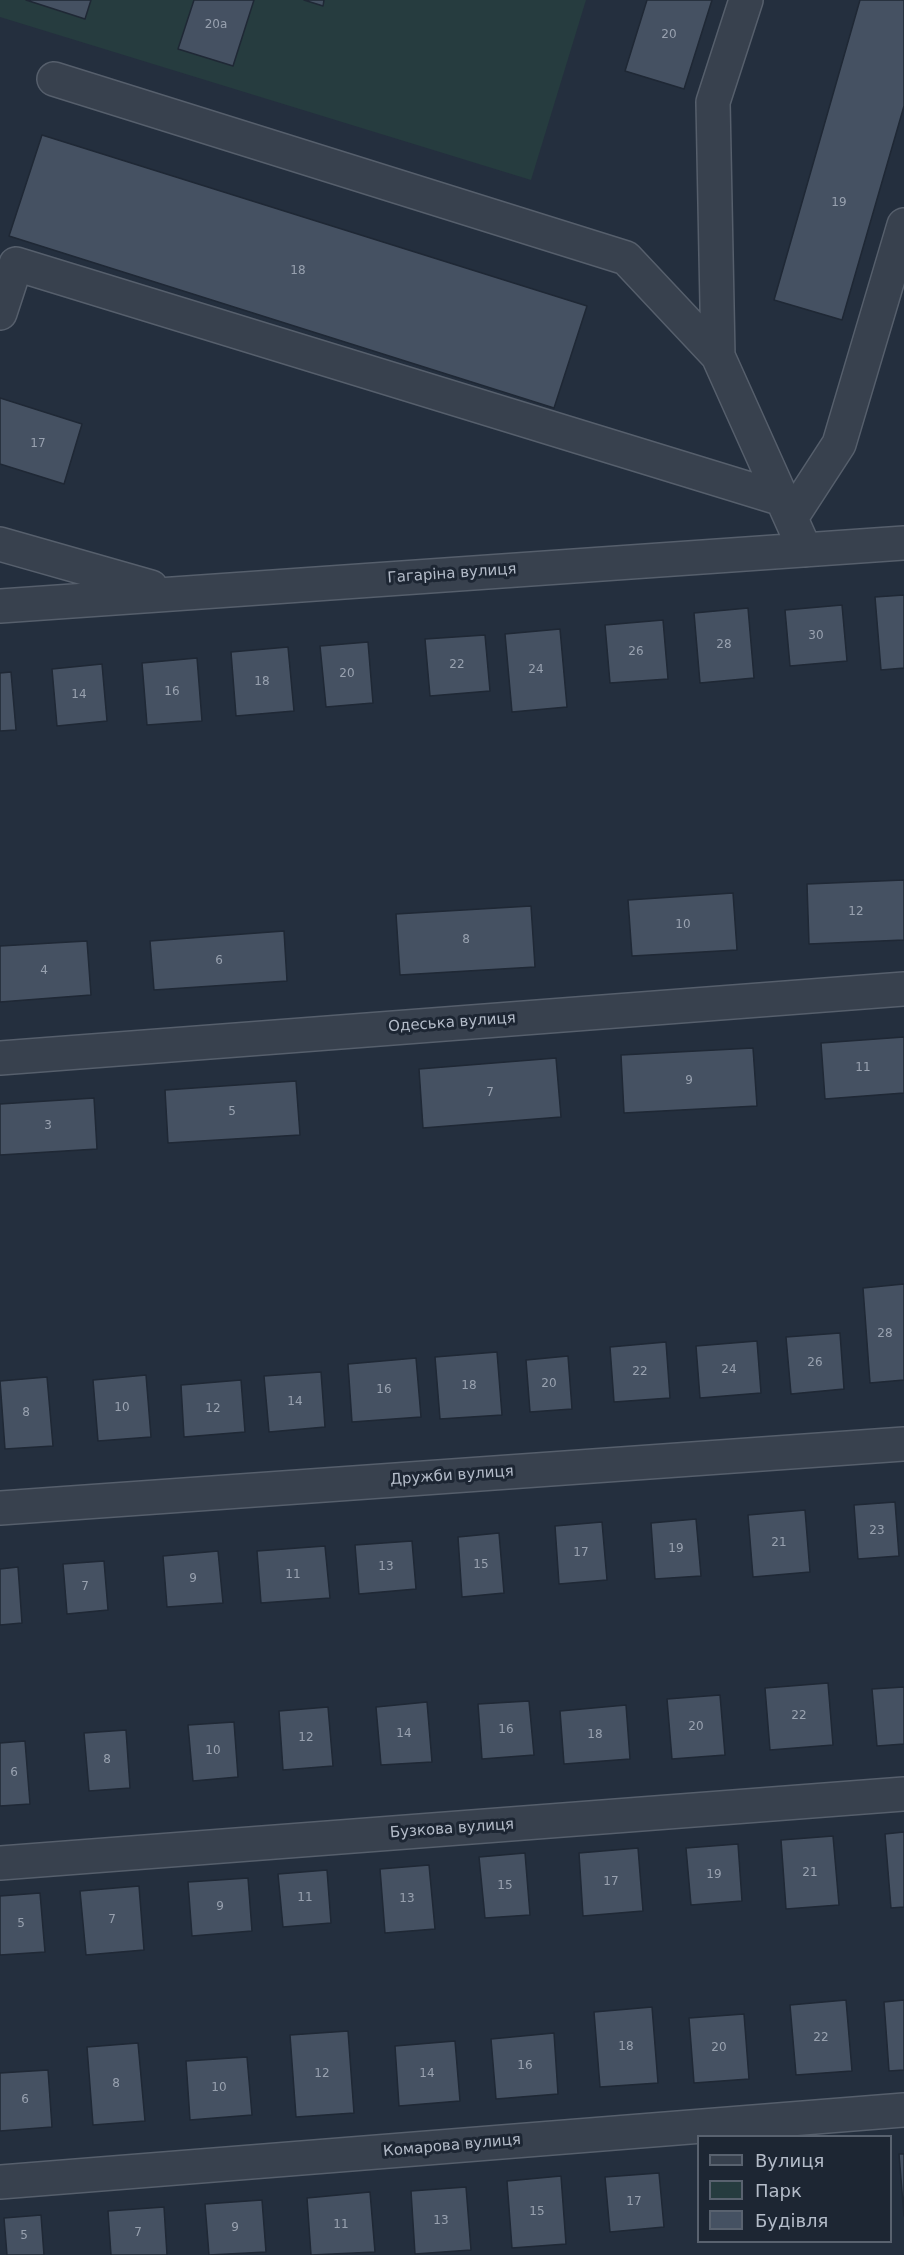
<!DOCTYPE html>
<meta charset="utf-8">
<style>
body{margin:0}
#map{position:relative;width:904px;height:2255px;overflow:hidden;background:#242f3e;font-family:"DejaVu Sans",sans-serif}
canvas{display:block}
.legend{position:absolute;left:697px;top:2135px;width:195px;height:108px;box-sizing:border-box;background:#1d2633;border:2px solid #59626f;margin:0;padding:8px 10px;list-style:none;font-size:18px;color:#b4bcc9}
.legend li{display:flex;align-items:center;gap:12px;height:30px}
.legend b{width:30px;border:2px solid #59626f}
</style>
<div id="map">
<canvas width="904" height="2255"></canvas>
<ul class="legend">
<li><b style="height:8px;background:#38414e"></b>Вулиця</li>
<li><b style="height:16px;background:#263c3f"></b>Парк</li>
<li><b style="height:16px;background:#455162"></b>Будівля</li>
</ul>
</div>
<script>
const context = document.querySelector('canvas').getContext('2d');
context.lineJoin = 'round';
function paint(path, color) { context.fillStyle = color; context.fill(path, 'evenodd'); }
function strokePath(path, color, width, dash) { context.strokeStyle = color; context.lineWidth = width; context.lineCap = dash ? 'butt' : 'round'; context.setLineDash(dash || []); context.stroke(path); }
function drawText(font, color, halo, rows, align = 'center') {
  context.font = font + ' "DejaVu Sans",sans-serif'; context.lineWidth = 6; context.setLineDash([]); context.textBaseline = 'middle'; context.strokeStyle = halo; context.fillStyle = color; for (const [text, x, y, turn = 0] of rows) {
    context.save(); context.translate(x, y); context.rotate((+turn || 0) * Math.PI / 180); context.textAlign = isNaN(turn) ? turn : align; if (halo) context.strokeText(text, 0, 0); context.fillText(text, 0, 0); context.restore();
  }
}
paint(new Path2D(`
 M 0,0 L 586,0 L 531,180 L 0,17 Z`), '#263c3f');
const building = new Path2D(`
 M 26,0 L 91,0 L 85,19 Z
 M 194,0 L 254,0 L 233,66 L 178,49 Z
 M 304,0 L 324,0 L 323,6 Z
 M 647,0 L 712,0 L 684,89 L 625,71 Z
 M 860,0 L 904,0 L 904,106 L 842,320 L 774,300 Z
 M 42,135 L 587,306 L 554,408 L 9,236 Z
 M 0,398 L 82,424 L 64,484 L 0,464 Z
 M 904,595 L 904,668 L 881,670 L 875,597 Z
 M 842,605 L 847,661 L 790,666 L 785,610 Z
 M 748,608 L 754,678 L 700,683 L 694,613 Z
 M 663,620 L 668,679 L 610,683 L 605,625 Z
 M 560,629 L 567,707 L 512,712 L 505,634 Z
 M 485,635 L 490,691 L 430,696 L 425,639 Z
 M 368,642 L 373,703 L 326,707 L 320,646 Z
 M 288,647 L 294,711 L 236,716 L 231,652 Z
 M 197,658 L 202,721 L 147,725 L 142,663 Z
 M 102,664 L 107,721 L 57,726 L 52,669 Z
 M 11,672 L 16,730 L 0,731 L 0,673 Z
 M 904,880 L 904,940 L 809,944 L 807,884 Z
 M 733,893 L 737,950 L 632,956 L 628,900 Z
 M 531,906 L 535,967 L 400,975 L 396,914 Z
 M 284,931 L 287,981 L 154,990 L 150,941 Z
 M 87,941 L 91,995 L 0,1002 L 0,946 Z
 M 904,1037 L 904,1093 L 825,1099 L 821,1043 Z
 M 753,1048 L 757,1106 L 624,1113 L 621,1055 Z
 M 556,1058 L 561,1117 L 423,1128 L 419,1069 Z
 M 296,1081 L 300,1135 L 168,1143 L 165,1090 Z
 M 94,1098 L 97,1149 L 0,1155 L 0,1104 Z
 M 904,1284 L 904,1380 L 870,1383 L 863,1288 Z
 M 840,1333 L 844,1389 L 791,1394 L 786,1337 Z
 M 757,1341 L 761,1393 L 700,1398 L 696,1346 Z
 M 666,1342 L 670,1398 L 614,1402 L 610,1347 Z
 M 497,1352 L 502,1415 L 440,1419 L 435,1357 Z
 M 568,1356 L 572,1409 L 530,1412 L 526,1360 Z
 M 416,1358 L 421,1417 L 352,1422 L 348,1364 Z
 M 321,1372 L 325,1427 L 269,1432 L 264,1376 Z
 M 146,1375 L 151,1437 L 98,1441 L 93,1380 Z
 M 47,1377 L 53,1446 L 5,1449 L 0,1381 Z
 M 241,1380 L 245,1432 L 184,1437 L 181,1385 Z
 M 895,1502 L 899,1556 L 858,1559 L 854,1505 Z
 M 805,1510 L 810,1572 L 753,1577 L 748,1515 Z
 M 696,1519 L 701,1576 L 655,1579 L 651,1523 Z
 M 602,1522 L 607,1580 L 559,1584 L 555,1526 Z
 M 499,1533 L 504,1593 L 462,1597 L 458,1537 Z
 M 412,1541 L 416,1589 L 359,1594 L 355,1545 Z
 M 325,1546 L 330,1598 L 261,1603 L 257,1551 Z
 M 218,1551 L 223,1603 L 167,1607 L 163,1556 Z
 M 104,1561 L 108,1610 L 67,1614 L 63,1564 Z
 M 18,1567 L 22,1623 L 0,1625 L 0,1569 Z
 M 828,1683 L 833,1745 L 770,1750 L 765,1688 Z
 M 904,1687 L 904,1744 L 877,1746 L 872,1689 Z
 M 720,1695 L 725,1755 L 672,1759 L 667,1699 Z
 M 529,1701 L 534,1755 L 482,1759 L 478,1704 Z
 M 427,1702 L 432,1762 L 381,1765 L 376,1707 Z
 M 626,1705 L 630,1759 L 564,1764 L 560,1711 Z
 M 328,1707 L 333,1766 L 283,1770 L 279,1711 Z
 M 234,1722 L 238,1777 L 193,1781 L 188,1725 Z
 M 126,1730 L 130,1788 L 89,1791 L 84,1733 Z
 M 25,1741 L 30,1804 L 0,1806 L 0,1743 Z
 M 904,1832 L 904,1907 L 891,1908 L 885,1834 Z
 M 833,1836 L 839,1905 L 786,1909 L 781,1840 Z
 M 738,1844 L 742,1901 L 691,1905 L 686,1848 Z
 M 638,1848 L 643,1911 L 583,1916 L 579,1853 Z
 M 525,1853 L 530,1915 L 485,1918 L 479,1857 Z
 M 429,1865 L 435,1929 L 385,1933 L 380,1869 Z
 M 327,1870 L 331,1923 L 283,1927 L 278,1874 Z
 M 248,1878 L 252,1931 L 192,1936 L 188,1882 Z
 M 139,1886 L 144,1950 L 86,1955 L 80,1891 Z
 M 40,1893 L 45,1952 L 0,1955 L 0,1896 Z
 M 846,2000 L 852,2071 L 796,2075 L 790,2005 Z
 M 904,2000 L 904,2070 L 889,2071 L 884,2002 Z
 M 652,2007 L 658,2083 L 600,2087 L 594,2012 Z
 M 744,2014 L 749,2079 L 694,2083 L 689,2018 Z
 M 348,2031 L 354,2113 L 296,2117 L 290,2035 Z
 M 554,2033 L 558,2094 L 496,2099 L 491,2039 Z
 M 455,2041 L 460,2101 L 399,2106 L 395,2046 Z
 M 138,2043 L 145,2121 L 93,2125 L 87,2047 Z
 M 247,2057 L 252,2115 L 190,2120 L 186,2061 Z
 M 48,2070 L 52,2127 L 0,2131 L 0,2073 Z
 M 899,2154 L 904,2154 L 904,2216 Z
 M 659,2173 L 664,2227 L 610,2232 L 605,2177 Z
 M 561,2176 L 566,2244 L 512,2248 L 507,2181 Z
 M 466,2187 L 471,2250 L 415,2254 L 411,2191 Z
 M 370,2192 L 375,2252 L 311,2255 L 307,2198 Z
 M 262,2200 L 266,2252 L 209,2255 L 205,2204 Z
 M 164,2207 L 167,2255 L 111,2255 L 108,2211 Z
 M 41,2215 L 44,2255 L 7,2255 L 4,2218 Z`);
paint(building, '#455162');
strokePath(building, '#1f2835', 1.5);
const minor = new Path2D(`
 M 54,79 L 626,258 L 718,356 L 805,550
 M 0,313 L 16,264 L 782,499
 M 718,356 L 713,102 L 746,0
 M 791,518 L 839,444 L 904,225
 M 0,544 L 151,587
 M 0,606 L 904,543
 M 0,1058 L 904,989
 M 0,1508 L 904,1444
 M 0,1863 L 904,1794
 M 0,2182 L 904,2110`);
strokePath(minor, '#565f6c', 36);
strokePath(minor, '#38414e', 33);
drawText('12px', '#98a1af', null, [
 ["20а",216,25],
 ["20",669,35],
 ["19",839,203],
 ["18",298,271],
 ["17",38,444],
 ["30",816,636],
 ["28",724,645],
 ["26",636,652],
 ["22",457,665],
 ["24",536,670],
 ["20",347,674],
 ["18",262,682],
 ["16",172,692],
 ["14",79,695],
 ["12",856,912],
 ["10",683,925],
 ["8",466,940],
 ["6",219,961],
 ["4",44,971],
 ["11",863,1068],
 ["9",689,1081],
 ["7",490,1093],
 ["5",232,1112],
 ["3",48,1126],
 ["28",885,1334],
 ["26",815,1363],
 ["24",729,1370],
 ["22",640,1372],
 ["20",549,1384],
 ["18",469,1386],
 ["16",384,1390],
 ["14",295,1402],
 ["10",122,1408],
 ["12",213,1409],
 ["8",26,1413],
 ["23",877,1531],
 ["21",779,1543],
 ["19",676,1549],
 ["17",581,1553],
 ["15",481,1565],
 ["13",386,1567],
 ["11",293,1575],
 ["9",193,1579],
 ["7",85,1587],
 ["22",799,1716],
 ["20",696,1727],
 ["16",506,1730],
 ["14",404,1734],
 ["18",595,1735],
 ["12",306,1738],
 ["10",213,1751],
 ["8",107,1760],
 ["6",14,1773],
 ["21",810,1873],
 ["19",714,1875],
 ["17",611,1882],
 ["15",505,1886],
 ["11",305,1898],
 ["13",407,1899],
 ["9",220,1907],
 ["7",112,1920],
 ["5",21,1924],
 ["22",821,2038],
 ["18",626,2047],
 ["20",719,2048],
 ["16",525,2066],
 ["12",322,2074],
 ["14",427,2074],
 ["8",116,2084],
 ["10",219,2088],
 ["6",25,2100],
 ["17",634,2202],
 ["15",537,2212],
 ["13",441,2221],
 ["11",341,2225],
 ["9",235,2228],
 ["7",138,2233],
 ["5",24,2236]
]);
drawText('15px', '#b4bcc9', '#1d2633', [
 ["Гагаріна вулиця",452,574,-4],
 ["Одеська вулиця",452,1023,-4],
 ["Дружби вулиця",452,1476,-4],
 ["Бузкова вулиця",452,1829,-4],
 ["Комарова вулиця",452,2146,-5]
]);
</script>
